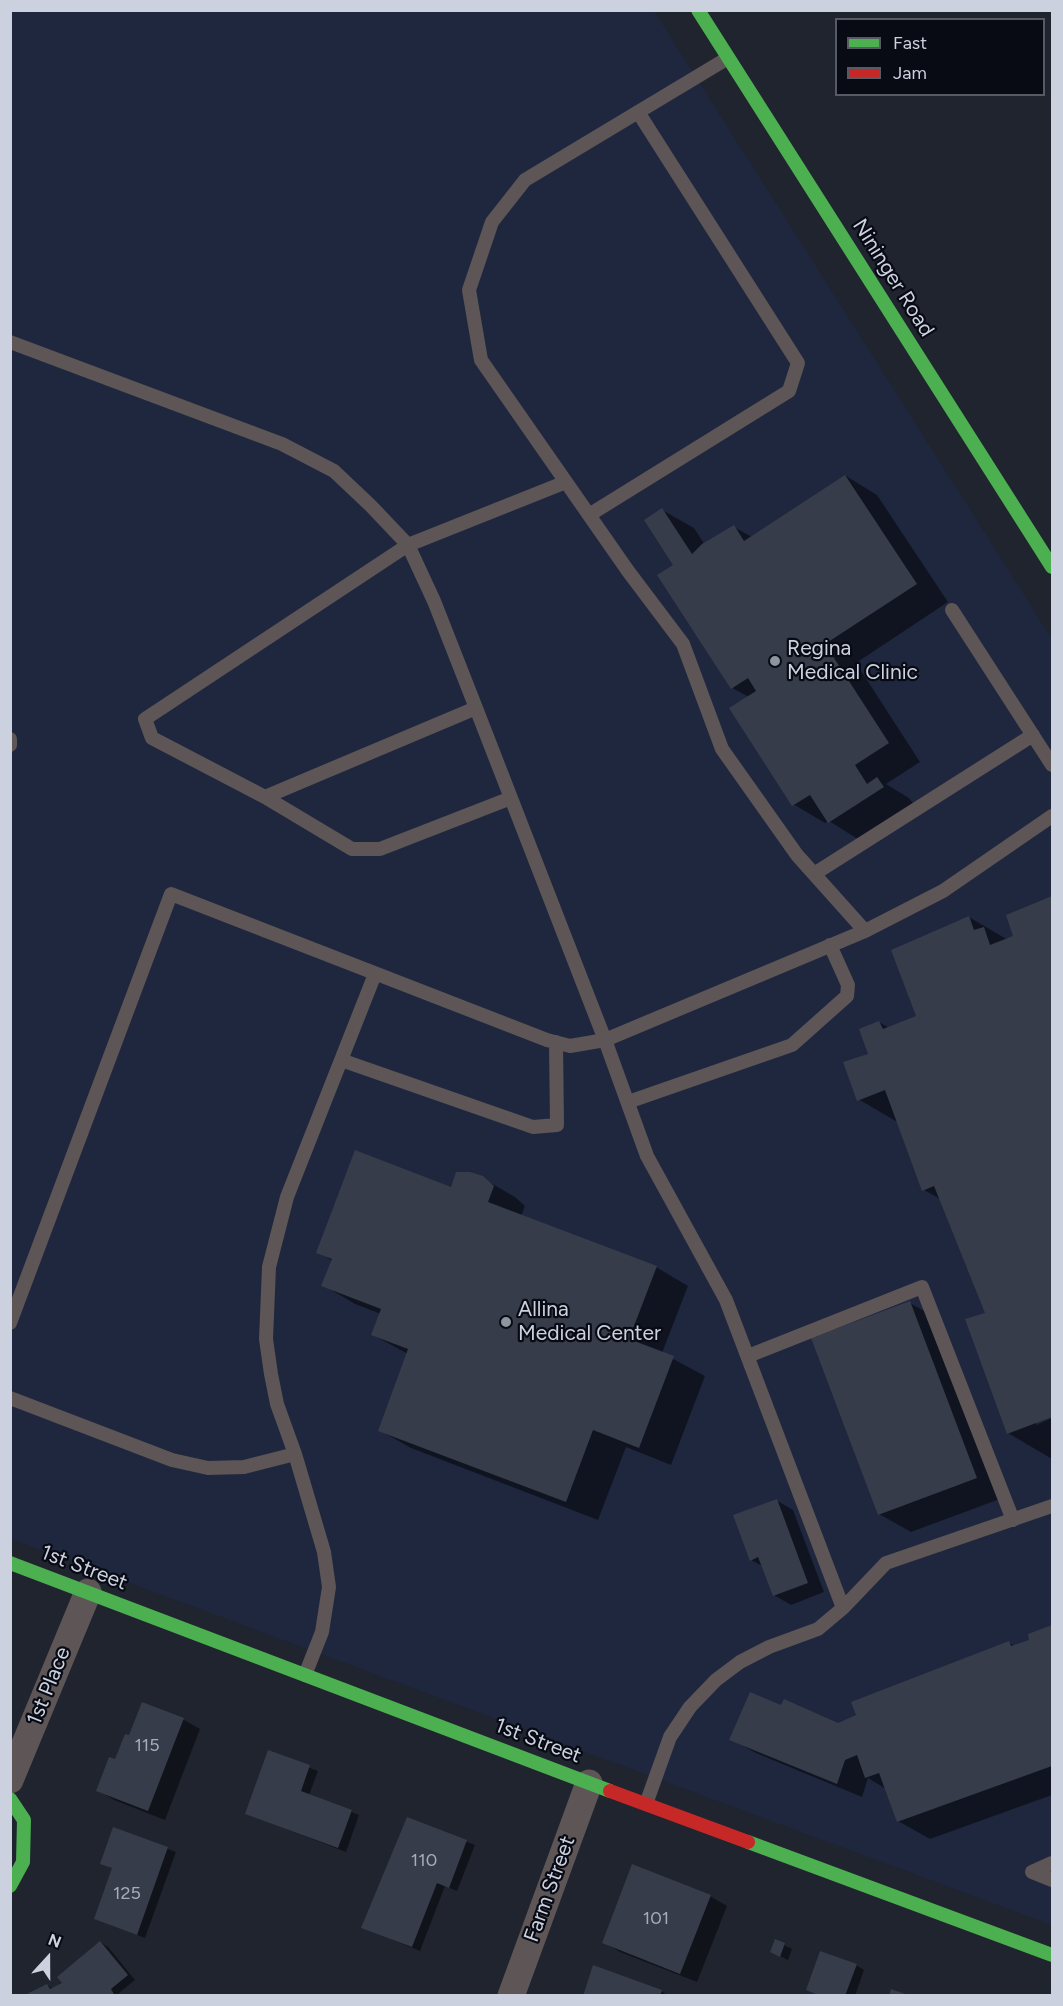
<!DOCTYPE html>
<style>
body{margin:0}
#map{position:relative;width:1063px;height:2006px;overflow:hidden;background:#1f242f;font-family:Figtree,sans-serif}
canvas{display:block}
.frame{position:absolute;inset:0;border:12px solid #ccd1df;pointer-events:none}
.legend{position:absolute;left:835px;top:18px;width:210px;height:78px;box-sizing:border-box;background:#080b14;border:2px solid #565a65;margin:0;padding:8px 10px;list-style:none;font-size:18px;color:#ccd1df}
.legend li{display:flex;align-items:center;gap:12px;height:30px}
.legend b{width:30px;border:2px solid #565a65}
.north{position:absolute;left:18px;top:1928px;width:60px;height:60px;-webkit-text-stroke:4px #080b14;paint-order:stroke;rotate:21deg;font-size:16px;font-weight:700;line-height:24px;text-align:center;color:#ccd1df}
.north::after{content:'';display:block;margin:auto;width:21px;height:27px;background:#ccd1df;clip-path:polygon(50% 0,100% 100%,50% 72%,0 100%)}
</style>
<div id="map">
<canvas width="1063" height="2006"></canvas>
<div class="frame"></div>
<ul class="legend">
<li><b style="height:8px;background:#4caf50"></b>Fast</li>
<li><b style="height:8px;background:#c62828"></b>Jam</li>
</ul>
<div class="north">N</div>
</div>
<script>
const context = document.querySelector('canvas').getContext('2d');
context.lineJoin = 'round';
function paint(path, color) { context.fillStyle = color; context.fill(path, 'evenodd'); }
function strokePath(path, color, width, dash) { context.strokeStyle = color; context.lineWidth = width; context.lineCap = dash ? 'butt' : 'round'; context.setLineDash(dash || []); context.stroke(path); }
function drawText(font, color, halo, rows, align = 'center') {
  context.font = font + ' Figtree,sans-serif'; context.lineWidth = 4.5; context.setLineDash([]); context.textBaseline = 'middle'; context.strokeStyle = halo; context.fillStyle = color; for (const [text, x, y, turn = 0] of rows) {
    context.save(); context.translate(x, y); context.rotate((+turn || 0) * Math.PI / 180); context.textAlign = isNaN(turn) ? turn : align; if (halo) context.strokeText(text, 0, 0); context.fillText(text, 0, 0); context.restore();
  }
}
paint(new Path2D(`
 M 10,11 L 654,11 L 1052,639 L 1052,1925 L 11,1539 Z`), '#1f273f');
paint(new Path2D(`
 M 846,476 L 877,495 L 948,602 L 856,663 L 920,762 L 886,784 L 909,798 L 915,806 L 861,841 L 829,821 L 825,823 L 793,804 L 749,697 L 732,688 L 675,565 L 662,510 L 694,528 L 705,545 L 734,527 L 752,537 Z
 M 1052,897 L 1052,1415 L 1036,1422 L 1036,1425 L 1052,1418 L 1052,1459 L 1008,1433 L 987,1314 L 942,1200 L 924,1190 L 899,1123 L 858,1099 L 879,1022 L 889,1028 L 917,1017 L 969,917 L 1008,940 L 1014,937 L 1008,916 Z
 M 482,1178 L 515,1197 L 525,1206 L 521,1216 L 656,1267 L 688,1286 L 662,1353 L 705,1376 L 671,1465 L 626,1447 L 598,1520 L 411,1448 L 379,1430 L 408,1354 L 373,1335 L 381,1314 L 355,1304 L 323,1285 L 333,1261 L 318,1252 L 452,1189 Z
 M 910,1303 L 942,1321 L 1008,1496 L 911,1532 L 879,1514 Z
 M 776,1500 L 793,1510 L 824,1592 L 791,1605 L 774,1595 L 764,1567 L 751,1560 Z
 M 1052,1626 L 1052,1795 L 930,1839 L 898,1821 L 886,1789 L 868,1778 L 862,1797 L 756,1753 L 731,1739 L 782,1707 L 838,1724 L 1009,1643 L 1015,1646 L 1031,1641 L 1029,1635 Z
 M 143,1704 L 184,1720 L 200,1729 L 165,1820 L 114,1800 L 98,1790 L 129,1737 Z
 M 269,1752 L 318,1771 L 309,1795 L 359,1815 L 346,1852 L 247,1814 Z
 M 407,1819 L 475,1845 L 457,1891 L 445,1886 L 420,1951 L 371,1931 Z
 M 114,1829 L 176,1852 L 145,1938 L 95,1919 L 113,1869 L 102,1863 Z
 M 710,1896 L 727,1906 L 697,1982 L 620,1952 L 604,1942 Z
 M 776,1941 L 792,1949 L 788,1960 L 780,1956 Z
 M 100,1942 L 108,1947 L 135,1980 L 119,1993 L 120,1996 L 26,1996 L 47,1985 L 53,1989 L 65,1983 Z
 M 856,1965 L 864,1970 L 855,1996 L 819,1996 L 807,1990 Z
 M 661,1991 L 669,1996 L 584,1996 Z`), '#0007');
paint(new Path2D(`
 M 845,475 L 917,584 L 825,644 L 889,743 L 855,765 L 867,784 L 877,777 L 884,787 L 828,823 L 810,795 L 792,806 L 729,708 L 756,691 L 748,678 L 731,689 L 657,575 L 673,565 L 644,520 L 662,508 L 692,554 L 702,544 L 734,525 L 744,541 Z
 M 1052,896 L 1052,1417 L 1007,1434 L 965,1319 L 985,1313 L 934,1186 L 922,1191 L 885,1090 L 857,1101 L 843,1062 L 868,1054 L 859,1029 L 879,1021 L 883,1029 L 916,1016 L 891,950 L 969,916 L 974,930 L 984,927 L 990,945 L 1013,936 L 1006,915 Z
 M 355,1150 L 451,1187 L 456,1172 L 470,1172 L 483,1176 L 494,1186 L 488,1202 L 657,1266 L 629,1339 L 674,1356 L 639,1448 L 593,1430 L 566,1502 L 378,1431 L 408,1349 L 371,1335 L 381,1309 L 321,1286 L 332,1259 L 316,1253 Z
 M 910,1301 L 977,1478 L 878,1515 L 811,1338 Z
 M 777,1499 L 808,1583 L 773,1596 L 758,1557 L 750,1561 L 733,1515 Z
 M 1052,1625 L 1052,1766 L 897,1822 L 879,1773 L 865,1778 L 857,1755 L 845,1760 L 837,1784 L 729,1740 L 750,1692 L 781,1705 L 784,1699 L 838,1723 L 856,1715 L 851,1702 L 1009,1641 L 1011,1646 L 1029,1640 L 1028,1634 Z
 M 142,1702 L 184,1718 L 148,1811 L 96,1791 L 109,1757 L 115,1759 L 125,1734 L 129,1735 Z
 M 268,1750 L 310,1765 L 301,1791 L 352,1810 L 338,1848 L 245,1814 Z
 M 407,1817 L 467,1840 L 449,1888 L 437,1883 L 412,1947 L 361,1928 Z
 M 113,1827 L 168,1847 L 137,1935 L 94,1919 L 112,1868 L 100,1864 Z
 M 632,1864 L 711,1895 L 680,1974 L 602,1943 Z
 M 775,1939 L 785,1943 L 780,1957 L 770,1952 Z
 M 100,1941 L 128,1975 L 111,1989 L 115,1996 L 23,1996 L 47,1984 L 50,1989 L 62,1983 L 57,1977 Z
 M 820,1951 L 857,1964 L 845,1996 L 820,1996 L 806,1990 Z
 M 593,1965 L 662,1990 L 660,1996 L 583,1996 Z
 M 891,1989 L 908,1995 L 908,1996 L 889,1996 Z`), '#373c4a');
strokePath(new Path2D(`
 M 728,58 L 525,180 L 492,222 L 469,290 L 481,360 L 628,571 L 683,644 L 722,749 L 797,855 L 865,931
 M 10,342 L 282,444 L 334,471 L 371,506 L 408,545 L 434,601 L 476,708 L 605,1040 L 647,1156 L 726,1300 L 843,1608
 M 589,515 L 789,391 L 798,363 L 638,112
 M 952,610 L 1052,765
 M 476,708 L 265,797 L 152,738 L 145,719 L 408,545 L 566,482
 M 10,739 L 10,745
 M 265,797 L 352,849 L 380,849 L 511,798
 M 814,874 L 1033,735
 M 341,1060 L 533,1127 L 557,1125 L 556,1042
 M 628,1102 L 792,1045 L 847,996 L 848,985 L 830,945
 M 10,1323 L 171,894 L 547,1040 L 570,1046 L 605,1040 L 865,931 L 943,891 L 1052,816
 M 748,1356 L 922,1287 L 1013,1520
 M 10,1398 L 172,1460 L 208,1468 L 244,1467 L 295,1454
 M 305,1675 L 322,1632 L 329,1587 L 324,1552 L 295,1454 L 277,1404 L 271,1374 L 266,1339 L 269,1267 L 287,1197 L 375,974
 M 646,1804 L 670,1737 L 690,1707 L 716,1680 L 740,1662 L 769,1647 L 818,1629 L 843,1608 L 886,1563 L 1052,1506
 M 1052,1863 L 1032,1872 L 1052,1880`), '#5d5556', 14);
strokePath(new Path2D(`
 M 10,1780 L 88,1592
 M 511,1996 L 589,1783`), '#5d5556', 27);
strokePath(new Path2D(`
 M 698,10 L 1052,567
 M 10,1563 L 610,1791
 M 10,1799 L 24,1820 L 23,1862 L 10,1886
 M 748,1842 L 1052,1955`), '#4caf50', 14);
strokePath(new Path2D(`
 M 610,1791 L 748,1842`), '#c62828', 14);
for (const [x, y, r, color] of [
 [775,661,6,"#8f94a1"],
 [506,1322,6,"#8f94a1"]
]) { const dot = new Path2D(); dot.arc(x, y, r, 0, 2 * Math.PI); context.fillStyle = color; context.fill(dot); strokePath(dot, '#080b14', 2); }
drawText('18px', '#a7acba', null, [
 ["115",147,1746],
 ["110",424,1861],
 ["125",127,1894],
 ["101",656,1919]
]);
drawText('21px', '#ccd1df', '#080b14', [
 ["Nininger Road",893,278,58],
 ["1st Street",84,1568,21],
 ["1st Place",49,1686,-68],
 ["1st Street",538,1741,21],
 ["Farm Street",550,1889,-70]
]);
drawText('21px', '#ccd1df', '#080b14', [
 ["Regina",787,649],
 ["Medical Clinic",787,673],
 ["Allina",518,1310],
 ["Medical Center",518,1334]
], 'left');
</script>
